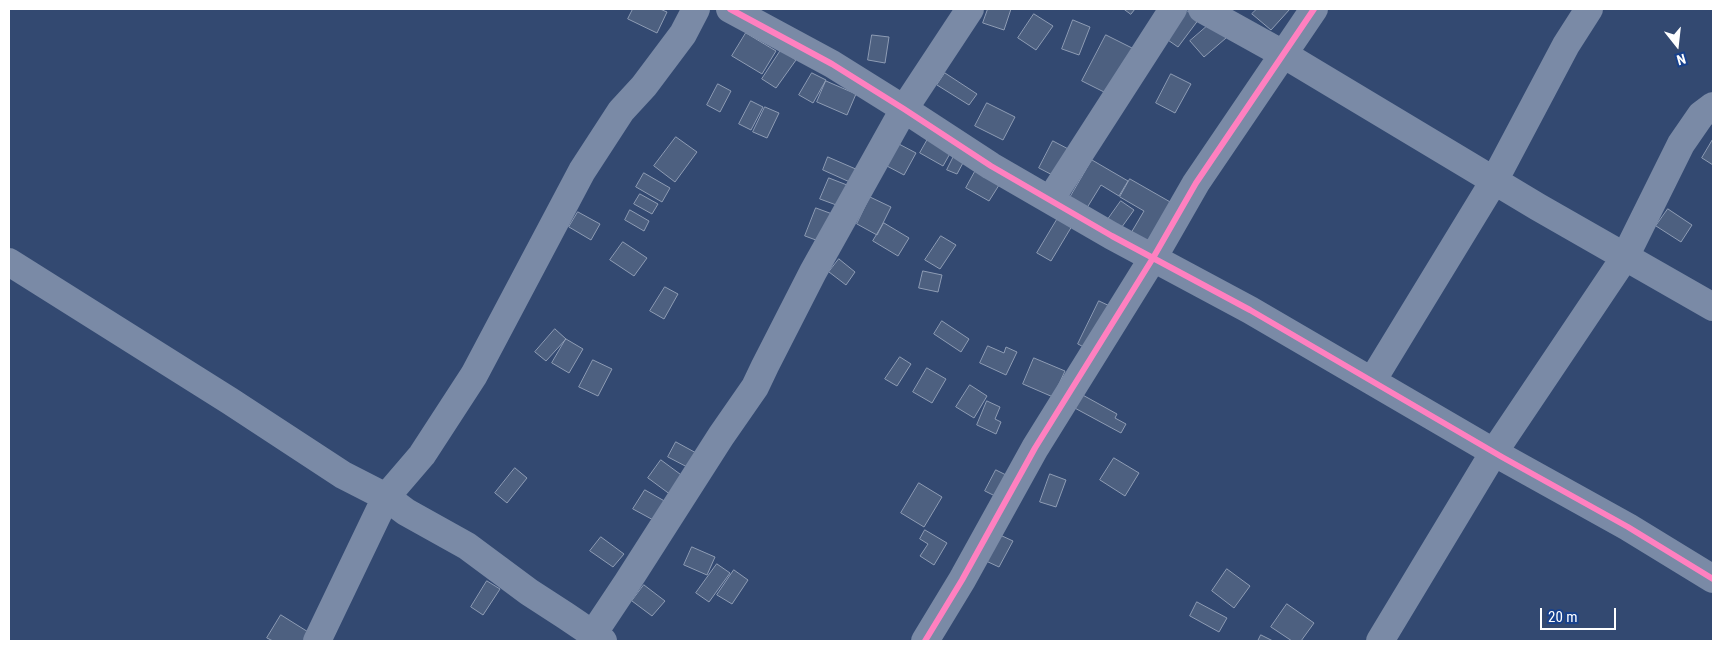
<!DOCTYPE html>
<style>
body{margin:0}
#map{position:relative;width:1722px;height:650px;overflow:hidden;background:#334971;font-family:"Roboto Condensed",sans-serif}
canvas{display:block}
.frame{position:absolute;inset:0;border:10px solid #fff;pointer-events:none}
.north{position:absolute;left:1652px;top:20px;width:50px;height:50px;-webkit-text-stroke:4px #18418c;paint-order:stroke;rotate:164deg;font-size:14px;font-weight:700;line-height:20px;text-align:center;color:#fff}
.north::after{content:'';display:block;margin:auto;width:18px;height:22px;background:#fff;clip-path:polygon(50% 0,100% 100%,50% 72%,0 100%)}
.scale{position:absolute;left:1540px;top:608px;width:76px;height:22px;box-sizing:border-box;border:2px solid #fff;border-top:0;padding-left:6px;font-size:15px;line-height:18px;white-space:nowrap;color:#fff;-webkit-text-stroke:4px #18418c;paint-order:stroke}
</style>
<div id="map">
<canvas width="1722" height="650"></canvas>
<div class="frame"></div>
<div class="north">N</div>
<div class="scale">20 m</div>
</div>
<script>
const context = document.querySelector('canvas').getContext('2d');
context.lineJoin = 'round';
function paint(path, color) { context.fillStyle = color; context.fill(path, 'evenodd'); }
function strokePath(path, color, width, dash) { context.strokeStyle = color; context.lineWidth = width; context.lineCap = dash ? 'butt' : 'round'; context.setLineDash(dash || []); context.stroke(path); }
const building = new Path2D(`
 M 633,9 L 660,9 L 667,12 L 657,33 L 628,19 Z
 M 988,9 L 1011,9 L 1004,30 L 983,23 Z
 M 1124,9 L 1135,9 L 1131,14 Z
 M 1257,9 L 1290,9 L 1271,30 L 1252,14 Z
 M 1186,10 L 1199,19 L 1178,47 L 1165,38 Z
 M 1034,14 L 1053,26 L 1036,50 L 1018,38 Z
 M 1073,20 L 1090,27 L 1079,55 L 1062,49 Z
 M 1212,22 L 1226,38 L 1204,57 L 1190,41 Z
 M 746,33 L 776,51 L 762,74 L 732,56 Z
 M 872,35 L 889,37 L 885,63 L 868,60 Z
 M 1106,35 L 1134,49 L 1110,95 L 1082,81 Z
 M 781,50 L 796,60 L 776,88 L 762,79 Z
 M 812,73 L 826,80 L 813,103 L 799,95 Z
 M 945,73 L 977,94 L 969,105 L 937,85 Z
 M 1171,74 L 1191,84 L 1175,113 L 1156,103 Z
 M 826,81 L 856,94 L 847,115 L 817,102 Z
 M 718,84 L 731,91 L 720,112 L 707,105 Z
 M 751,101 L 763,107 L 751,130 L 739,124 Z
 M 987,103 L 1015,117 L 1003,140 L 975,126 Z
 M 765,107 L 779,113 L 767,138 L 753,132 Z
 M 676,137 L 697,152 L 675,182 L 654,166 Z
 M 929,137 L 952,150 L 943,166 L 920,153 Z
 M 1713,139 L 1713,165 L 1702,158 Z
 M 1053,141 L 1074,152 L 1060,179 L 1039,168 Z
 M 897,143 L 916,153 L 904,175 L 885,165 Z
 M 954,156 L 964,161 L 957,174 L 947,170 Z
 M 828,157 L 858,170 L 852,183 L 823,170 Z
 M 1092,160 L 1128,181 L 1119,196 L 1101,185 L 1085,211 L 1068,201 Z
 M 977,168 L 1001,182 L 989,201 L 966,188 Z
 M 644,173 L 670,188 L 662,202 L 636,187 Z
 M 829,178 L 847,185 L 839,206 L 820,199 Z
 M 1130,179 L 1172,203 L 1149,243 L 1131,233 L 1144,211 L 1120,197 Z
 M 640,194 L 658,204 L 652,214 L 634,204 Z
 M 870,197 L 891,207 L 877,235 L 857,224 Z
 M 1121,201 L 1134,210 L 1119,231 L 1106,222 Z
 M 816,208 L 835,215 L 824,243 L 805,236 Z
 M 1668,209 L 1692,225 L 1681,242 L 1656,226 Z
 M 630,210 L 649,221 L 644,231 L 625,220 Z
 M 578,212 L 600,224 L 591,240 L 569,227 Z
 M 1058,218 L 1072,226 L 1051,261 L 1037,253 Z
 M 884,223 L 909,238 L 898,256 L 873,241 Z
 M 941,236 L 956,245 L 940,269 L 925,260 Z
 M 623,242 L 647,258 L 634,276 L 610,260 Z
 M 839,259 L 855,272 L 846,285 L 829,272 Z
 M 923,271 L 942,275 L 938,292 L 919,288 Z
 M 665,287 L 678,294 L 664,319 L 650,311 Z
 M 1099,301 L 1114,308 L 1093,352 L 1078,344 Z
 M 942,321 L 969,339 L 961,352 L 934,334 Z
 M 555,329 L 566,339 L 546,361 L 535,352 Z
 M 566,339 L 583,349 L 569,373 L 552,363 Z
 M 988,346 L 1004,353 L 1006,347 L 1017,352 L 1006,375 L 980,363 Z
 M 900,357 L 911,364 L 897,386 L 885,379 Z
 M 1034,358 L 1065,371 L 1053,397 L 1023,384 Z
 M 593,360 L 612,369 L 598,396 L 579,387 Z
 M 927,368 L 946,379 L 932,403 L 913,392 Z
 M 970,385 L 987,396 L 974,418 L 956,407 Z
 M 1079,393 L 1117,414 L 1115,418 L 1126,424 L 1121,433 L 1071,406 Z
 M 987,401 L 1000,407 L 995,419 L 1001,422 L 996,434 L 977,425 Z
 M 676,442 L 698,454 L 691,469 L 668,457 Z
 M 1114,458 L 1139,473 L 1125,496 L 1100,480 Z
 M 661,460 L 684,477 L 671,495 L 648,478 Z
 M 515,468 L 527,478 L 507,503 L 495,493 Z
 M 996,470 L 1012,478 L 1001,499 L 985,491 Z
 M 1050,474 L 1066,480 L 1056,507 L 1040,502 Z
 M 919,483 L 942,497 L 924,527 L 901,513 Z
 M 645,490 L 668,503 L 657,522 L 633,509 Z
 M 925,530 L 947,543 L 934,565 L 920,556 L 928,544 L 920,539 Z
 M 1000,535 L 1013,541 L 999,567 L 986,561 Z
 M 601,537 L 624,554 L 613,567 L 590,551 Z
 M 692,547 L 715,557 L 707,575 L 684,565 Z
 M 717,564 L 730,573 L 709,602 L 696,593 Z
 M 1227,569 L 1250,586 L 1234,608 L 1212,591 Z
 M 734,570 L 748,580 L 732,604 L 717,595 Z
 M 487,581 L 500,589 L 483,615 L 471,607 Z
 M 644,585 L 665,601 L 652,616 L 632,601 Z
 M 1197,602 L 1227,618 L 1219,632 L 1190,616 Z
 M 1287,604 L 1314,623 L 1301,641 L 1292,641 L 1271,627 Z
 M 281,615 L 313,635 L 310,641 L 273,641 L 267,638 Z
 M 1261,635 L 1273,641 L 1258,641 Z`);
paint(building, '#4d6080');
strokePath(building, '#8e9cb4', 1);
strokePath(new Path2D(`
 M 730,9 L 832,64 L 904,109 L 991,166 L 1112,236 L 1250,310 L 1502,457 L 1628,527 L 1713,579
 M 1202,9 L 1283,54 L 1538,207 L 1713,307
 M 1050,200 L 1173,9
 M 9,262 L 230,401 L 343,475 L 386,497 L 406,512 L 467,546 L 529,592 L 566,616 L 603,641
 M 1372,381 L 1494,181 L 1566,45 L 1589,9
 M 593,634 L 627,583 L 721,436 L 755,387 L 765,366 L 813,272 L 904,109 L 970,9
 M 317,641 L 386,497 L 422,455 L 474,375 L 582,171 L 621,111 L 644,86 L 683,34 L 696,9
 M 925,641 L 962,580 L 1035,448 L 1153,258 L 1196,183 L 1314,9
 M 1380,641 L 1494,452 L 1625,257 L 1681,144 L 1701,115 L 1713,106`), '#7a8aa6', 28);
strokePath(new Path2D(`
 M 730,9 L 832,64 L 904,109 L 991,166 L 1112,236 L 1250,310 L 1502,457 L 1628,527 L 1713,579
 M 925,641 L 962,580 L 1035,448 L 1153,258 L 1196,183 L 1314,9`), '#ff80c0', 6);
</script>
